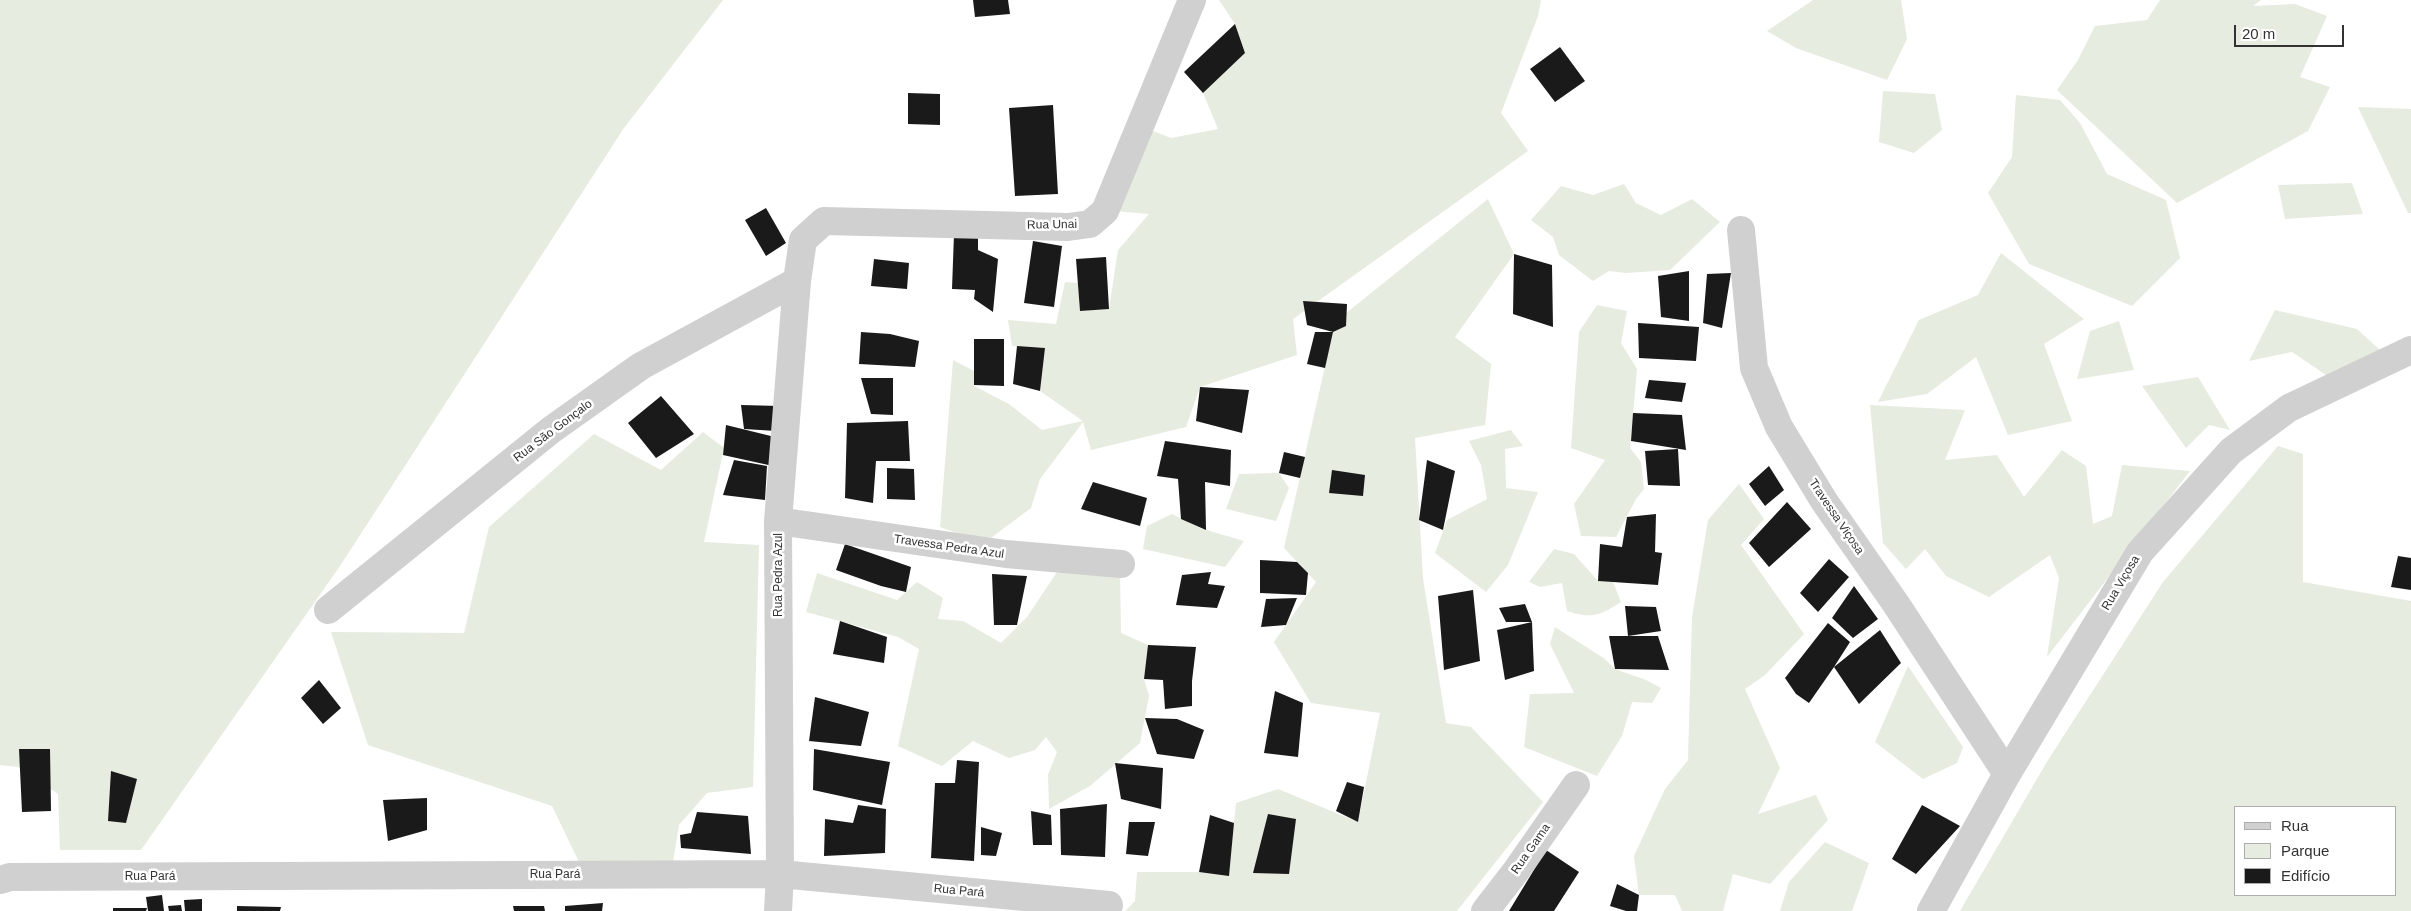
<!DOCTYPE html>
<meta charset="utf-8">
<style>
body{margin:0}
#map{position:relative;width:2411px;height:911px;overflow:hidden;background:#fff;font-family:Arial,sans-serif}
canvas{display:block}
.legend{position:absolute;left:2234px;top:806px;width:162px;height:90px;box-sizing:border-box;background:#fff;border:1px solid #adadad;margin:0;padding:6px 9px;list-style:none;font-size:15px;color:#333}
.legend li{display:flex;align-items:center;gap:10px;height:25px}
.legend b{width:25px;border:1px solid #adadad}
.scale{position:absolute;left:2234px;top:25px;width:110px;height:22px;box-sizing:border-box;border:2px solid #333;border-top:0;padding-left:6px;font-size:15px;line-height:18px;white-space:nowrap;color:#333;-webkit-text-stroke:4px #fff;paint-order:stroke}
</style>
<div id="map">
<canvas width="2411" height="911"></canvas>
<ul class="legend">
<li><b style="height:6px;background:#d0d0d0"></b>Rua</li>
<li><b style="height:14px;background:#e6ecdf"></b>Parque</li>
<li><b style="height:14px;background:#1a1a1a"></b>Edifício</li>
</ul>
<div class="scale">20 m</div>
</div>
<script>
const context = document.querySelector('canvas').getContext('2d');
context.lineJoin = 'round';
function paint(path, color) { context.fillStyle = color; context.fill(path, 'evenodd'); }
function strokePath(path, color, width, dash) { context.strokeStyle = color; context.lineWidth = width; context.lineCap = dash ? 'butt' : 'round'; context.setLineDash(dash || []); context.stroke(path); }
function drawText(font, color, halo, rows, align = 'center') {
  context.font = font + ' Arial,sans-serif'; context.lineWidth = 5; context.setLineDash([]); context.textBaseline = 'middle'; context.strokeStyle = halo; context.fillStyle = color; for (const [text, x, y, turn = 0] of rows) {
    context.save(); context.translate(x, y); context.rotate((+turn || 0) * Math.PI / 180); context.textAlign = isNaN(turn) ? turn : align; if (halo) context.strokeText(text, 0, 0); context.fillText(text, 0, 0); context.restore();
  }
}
paint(new Path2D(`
 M 0,0 L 723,0 L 624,128 L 340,566 L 141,850 L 60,850 L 58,794 L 18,767 L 0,765 Z
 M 1219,0 L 1541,0 L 1538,16 L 1501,113 L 1528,151 L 1293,319 L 1297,355 L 1200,387 L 1186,427 L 1091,450 L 1083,422 L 1040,479 L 1031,508 L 984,543 L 940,527 L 953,360 L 974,371 L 974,386 L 1009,404 L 1042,430 L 1083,421 L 1040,391 L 1045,348 L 1012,346 L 1008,320 L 1056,324 L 1065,282 L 1078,283 L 1080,311 L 1109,309 L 1118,250 L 1149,214 L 1114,211 L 1148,129 L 1171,138 L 1218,129 L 1203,93 L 1245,53 L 1235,24 Z
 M 1813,0 L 1901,0 L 1907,39 L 1887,80 L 1796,48 L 1767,31 Z
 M 2160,0 L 2261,0 L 2253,6 L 2295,4 L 2327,16 L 2300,77 L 2330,87 L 2308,131 L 2177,203 L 2057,90 L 2078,60 L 2095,26 L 2147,20 Z
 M 1883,91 L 1935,94 L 1942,130 L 1914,153 L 1879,142 Z
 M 2016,95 L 2060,100 L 2080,123 L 2107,174 L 2166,200 L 2180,258 L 2132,306 L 2029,264 L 1988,193 L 2012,157 Z
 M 2358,107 L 2411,109 L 2411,213 L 2408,213 Z
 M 2352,183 L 2363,214 L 2285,219 L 2278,185 Z
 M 1624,184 L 1636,203 L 1661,215 L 1692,199 L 1720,222 L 1670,270 L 1626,273 L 1609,271 L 1593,281 L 1559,255 L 1553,237 L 1531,220 L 1561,186 L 1593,195 Z
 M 1488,199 L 1514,254 L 1455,337 L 1491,364 L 1485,425 L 1415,438 L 1423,578 L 1446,723 L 1471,727 L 1543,802 L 1457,911 L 1125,911 L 1135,901 L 1137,872 L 1199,872 L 1229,875 L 1236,803 L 1278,789 L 1358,822 L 1380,713 L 1311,703 L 1274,642 L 1316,582 L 1284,548 L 1335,322 Z
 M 2001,253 L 2084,319 L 2044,344 L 2072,421 L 2008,435 L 1976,357 L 1927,394 L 1878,402 L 1919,320 L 1978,295 Z
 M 1597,305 L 1627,311 L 1621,343 L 1637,369 L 1630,448 L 1641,462 L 1644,489 L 1636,499 L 1616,537 L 1581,536 L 1574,504 L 1605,460 L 1571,448 L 1579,332 Z
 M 2275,310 L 2357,329 L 2381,351 L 2329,377 L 2292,352 L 2249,361 Z
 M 2119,321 L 2134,370 L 2077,379 L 2090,331 Z
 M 2198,377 L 2230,430 L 2209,425 L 2186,448 L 2142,386 Z
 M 1870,405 L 1965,410 L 1945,460 L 1997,455 L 2024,497 L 2062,450 L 2086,466 L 2093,524 L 2112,516 L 2122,465 L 2190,471 L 2047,657 L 2059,578 L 2050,555 L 1989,597 L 1946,576 L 1925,549 L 1906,569 L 1883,543 Z
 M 1511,430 L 1523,446 L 1505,449 L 1506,488 L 1538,492 L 1508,565 L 1486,592 L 1435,553 L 1447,520 L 1487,499 L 1481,465 L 1469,441 Z
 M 703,432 L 724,448 L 704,542 L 759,545 L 753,787 L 707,793 L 679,825 L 671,874 L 581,866 L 552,806 L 368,745 L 331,632 L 464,633 L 489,527 L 594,434 L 661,470 Z
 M 2278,446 L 2303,454 L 2303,582 L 2411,601 L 2411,911 L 1960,911 L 2048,760 L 2163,582 ZM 2395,807 L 2395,895 L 2235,895 L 2235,807 Z
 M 1279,473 L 1289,488 L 1276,521 L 1226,509 L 1239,474 Z
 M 1739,484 L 1764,519 L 1741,545 L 1804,634 L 1765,675 L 1745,689 L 1780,768 L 1758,814 L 1816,795 L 1828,820 L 1770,884 L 1733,874 L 1723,911 L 1682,911 L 1675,895 L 1639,895 L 1634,856 L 1665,789 L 1688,760 L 1692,617 L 1708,520 Z
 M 1172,514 L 1200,528 L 1244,541 L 1225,567 L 1143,549 L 1147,526 Z
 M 1554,549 L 1574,554 L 1598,581 L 1613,582 L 1621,602 C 1599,616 1592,619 1567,611 L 1562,583 L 1540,587 L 1529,582 Z
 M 1059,569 L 1120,576 L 1121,633 L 1148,645 L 1144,679 L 1149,696 L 1140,743 L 1090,786 L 1049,809 L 1048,775 L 1057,752 L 1046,737 L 1035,750 L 1009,758 L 973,741 L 942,766 L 898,746 L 919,649 L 898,637 L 806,612 L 817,573 L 897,600 L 917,582 L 943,598 L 938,619 L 963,621 L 1001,643 L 1027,617 Z
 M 1555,627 L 1605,659 L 1615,669 L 1646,680 L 1661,688 L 1652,703 L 1632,702 L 1622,736 L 1597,776 L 1524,747 L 1530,694 L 1574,693 L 1550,644 Z
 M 1908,666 L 1963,747 L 1957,763 L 1923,779 L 1875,742 Z
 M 1825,842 L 1869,863 L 1852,911 L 1780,911 L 1789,882 Z`), '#e6ecdf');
paint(new Path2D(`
 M 973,0 L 1008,0 L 1010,14 L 975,17 Z
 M 1235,24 L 1245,53 L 1203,93 L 1184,72 Z
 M 1560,47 L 1585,81 L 1555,102 L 1530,69 Z
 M 908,93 L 940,94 L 940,125 L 908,124 Z
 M 1053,105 L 1058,194 L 1015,196 L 1009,108 Z
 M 766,208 L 786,243 L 766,256 L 745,220 Z
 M 954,234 L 978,238 L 978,250 L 998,259 L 993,312 L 974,299 L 975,290 L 952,289 Z
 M 1033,241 L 1062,246 L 1054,307 L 1024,303 Z
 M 1514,254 L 1552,265 L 1553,327 L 1513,314 Z
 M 1106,257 L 1109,309 L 1080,311 L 1076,259 Z
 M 874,259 L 909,263 L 907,289 L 871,286 Z
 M 1689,271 L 1689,321 L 1661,317 L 1658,276 Z
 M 1731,273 L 1722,328 L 1703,323 L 1707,274 Z
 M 1303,301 L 1347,304 L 1346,326 L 1333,332 L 1307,325 Z
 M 1638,323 L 1699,327 L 1696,361 L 1639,358 Z
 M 861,332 L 890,334 L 919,341 L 915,367 L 859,364 Z
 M 1315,332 L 1333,332 L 1325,368 L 1307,364 Z
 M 974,339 L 1004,339 L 1004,386 L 974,385 Z
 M 1017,346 L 1045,348 L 1040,391 L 1013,384 Z
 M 861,378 L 893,378 L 893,415 L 871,414 Z
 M 1649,380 L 1686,383 L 1682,402 L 1645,398 Z
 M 1200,387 L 1249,390 L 1242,433 L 1196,421 Z
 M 661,396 L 694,434 L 656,458 L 628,423 Z
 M 741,405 L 780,406 L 776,431 L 744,429 Z
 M 1633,413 L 1682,415 L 1686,450 L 1631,441 Z
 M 908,421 L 910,461 L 876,461 L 873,503 L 845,498 L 847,423 Z
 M 726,425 L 779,438 L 773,466 L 723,455 Z
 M 1165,441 L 1231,450 L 1230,486 L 1205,482 L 1206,530 L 1181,519 L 1178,479 L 1157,476 Z
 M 1678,449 L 1680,486 L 1648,485 L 1645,451 Z
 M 1284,452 L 1305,457 L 1300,478 L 1279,473 Z
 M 734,460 L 767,466 L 765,500 L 723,495 Z
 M 1427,460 L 1455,471 L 1443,530 L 1419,520 Z
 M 1769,466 L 1784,490 L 1765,506 L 1749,484 Z
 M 887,468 L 914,469 L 915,500 L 887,499 Z
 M 1332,470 L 1365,475 L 1363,496 L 1329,493 Z
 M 1093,482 L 1147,498 L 1140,526 L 1081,509 Z
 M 1787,502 L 1811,529 L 1769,567 L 1749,543 Z
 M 1656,514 L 1655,552 L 1662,553 L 1658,585 L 1598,581 L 1600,544 L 1622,547 L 1627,517 Z
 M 845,544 L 911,567 L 906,592 L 881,586 L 836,570 Z
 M 2398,556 L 2411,558 L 2411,590 L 2391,587 Z
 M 1829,559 L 1849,577 L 1818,612 L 1800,593 Z
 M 1260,560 L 1297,562 L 1308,573 L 1306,595 L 1260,593 Z
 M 1211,572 L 1208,584 L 1225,586 L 1217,608 L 1176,605 L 1182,575 Z
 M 992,574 L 1027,576 L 1017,625 L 994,625 Z
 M 1854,586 L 1878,619 L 1853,638 L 1832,618 Z
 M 1473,590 L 1480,661 L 1444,670 L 1438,596 Z
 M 1297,598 L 1286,625 L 1261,627 L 1266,599 Z
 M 1525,604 L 1532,622 L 1534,671 L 1505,680 L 1497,630 L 1532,622 L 1506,622 L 1499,608 Z
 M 1625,606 L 1656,607 L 1661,631 L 1628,636 L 1658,636 L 1669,670 L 1615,669 L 1609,636 L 1628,636 Z
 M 840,621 L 887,637 L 884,663 L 833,654 Z
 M 1828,623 L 1850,642 L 1834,667 L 1880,630 L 1901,663 L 1859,704 L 1834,667 L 1809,703 L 1796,694 L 1785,678 Z
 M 1148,645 L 1196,647 L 1192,681 L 1192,706 L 1165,709 L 1163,680 L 1144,679 Z
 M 319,680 L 341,708 L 323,724 L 301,698 Z
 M 1275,691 L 1303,703 L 1298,757 L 1264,753 Z
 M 815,697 L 869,712 L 861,746 L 809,741 Z
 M 1145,718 L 1177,719 L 1204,730 L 1194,759 L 1157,754 Z
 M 19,749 L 50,749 L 51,811 L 22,812 Z
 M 814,749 L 890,762 L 882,805 L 813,790 Z
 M 957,760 L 979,762 L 974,861 L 931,858 L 935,783 L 955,783 Z
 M 1115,763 L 1163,768 L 1161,809 L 1121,799 Z
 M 111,771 L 137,779 L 126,823 L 108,821 Z
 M 1347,782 L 1364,787 L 1358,822 L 1336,811 Z
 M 427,798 L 427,830 L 388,841 L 383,800 Z
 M 1107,804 L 1105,857 L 1061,855 L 1060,809 Z
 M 858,805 L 886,809 L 885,853 L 824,856 L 825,819 L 853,823 Z
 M 1922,805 L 1960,826 L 1916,874 L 1892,859 Z
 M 1031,811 L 1051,815 L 1052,845 L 1033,845 Z
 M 697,812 L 748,816 L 751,854 L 681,848 L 680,835 L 691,833 Z
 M 1268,814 L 1296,819 L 1289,874 L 1253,873 Z
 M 1210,815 L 1234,823 L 1229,876 L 1199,872 Z
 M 1129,822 L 1155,822 L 1148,856 L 1126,854 Z
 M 981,827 L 1002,833 L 996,856 L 981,855 Z
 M 1546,850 L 1579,872 L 1554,911 L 1509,911 Z
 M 1617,884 L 1639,895 L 1637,911 L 1626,911 L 1610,906 Z
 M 162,895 L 164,911 L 148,911 L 146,897 Z
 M 202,899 L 202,911 L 185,911 L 184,900 Z
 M 603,903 L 602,911 L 565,911 L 565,906 Z
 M 181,905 L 182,911 L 169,911 L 168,906 Z
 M 237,906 L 281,907 L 280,911 L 237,911 Z
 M 513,906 L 544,906 L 545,911 L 514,911 Z
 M 113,908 L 147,908 L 146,911 L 113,911 Z`), '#1a1a1a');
strokePath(new Path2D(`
 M 1741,230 L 1754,368 L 1779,427 L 1824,501 L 1896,604 L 2007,774
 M 778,521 L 1006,554 L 1121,564
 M 328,610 L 551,430 L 641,366 L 797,281
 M 0,880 L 10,877 L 780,874 L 1109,905
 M 778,911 L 780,874 L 778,521 L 797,281 L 803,240 L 824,221 L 1068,227 L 1090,224 L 1105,211 L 1192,0
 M 1485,911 L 1516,871 L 1576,785
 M 1931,911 L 2007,774 L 2140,552 L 2231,451 L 2289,408 L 2411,350`), '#d0d0d0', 28);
drawText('12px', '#333', '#fff', [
 ["Rua Unai",1052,225,-1],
 ["Rua São Gonçalo",553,431,-37],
 ["Travessa Viçosa",1836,517,56],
 ["Travessa Pedra Azul",949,547,8],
 ["Rua Pedra Azul",779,575,-90],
 ["Rua Viçosa",2121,583,-59],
 ["Rua Gama",1531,849,-55],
 ["Rua Pará",555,875],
 ["Rua Pará",150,877],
 ["Rua Pará",959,891,5]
]);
</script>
